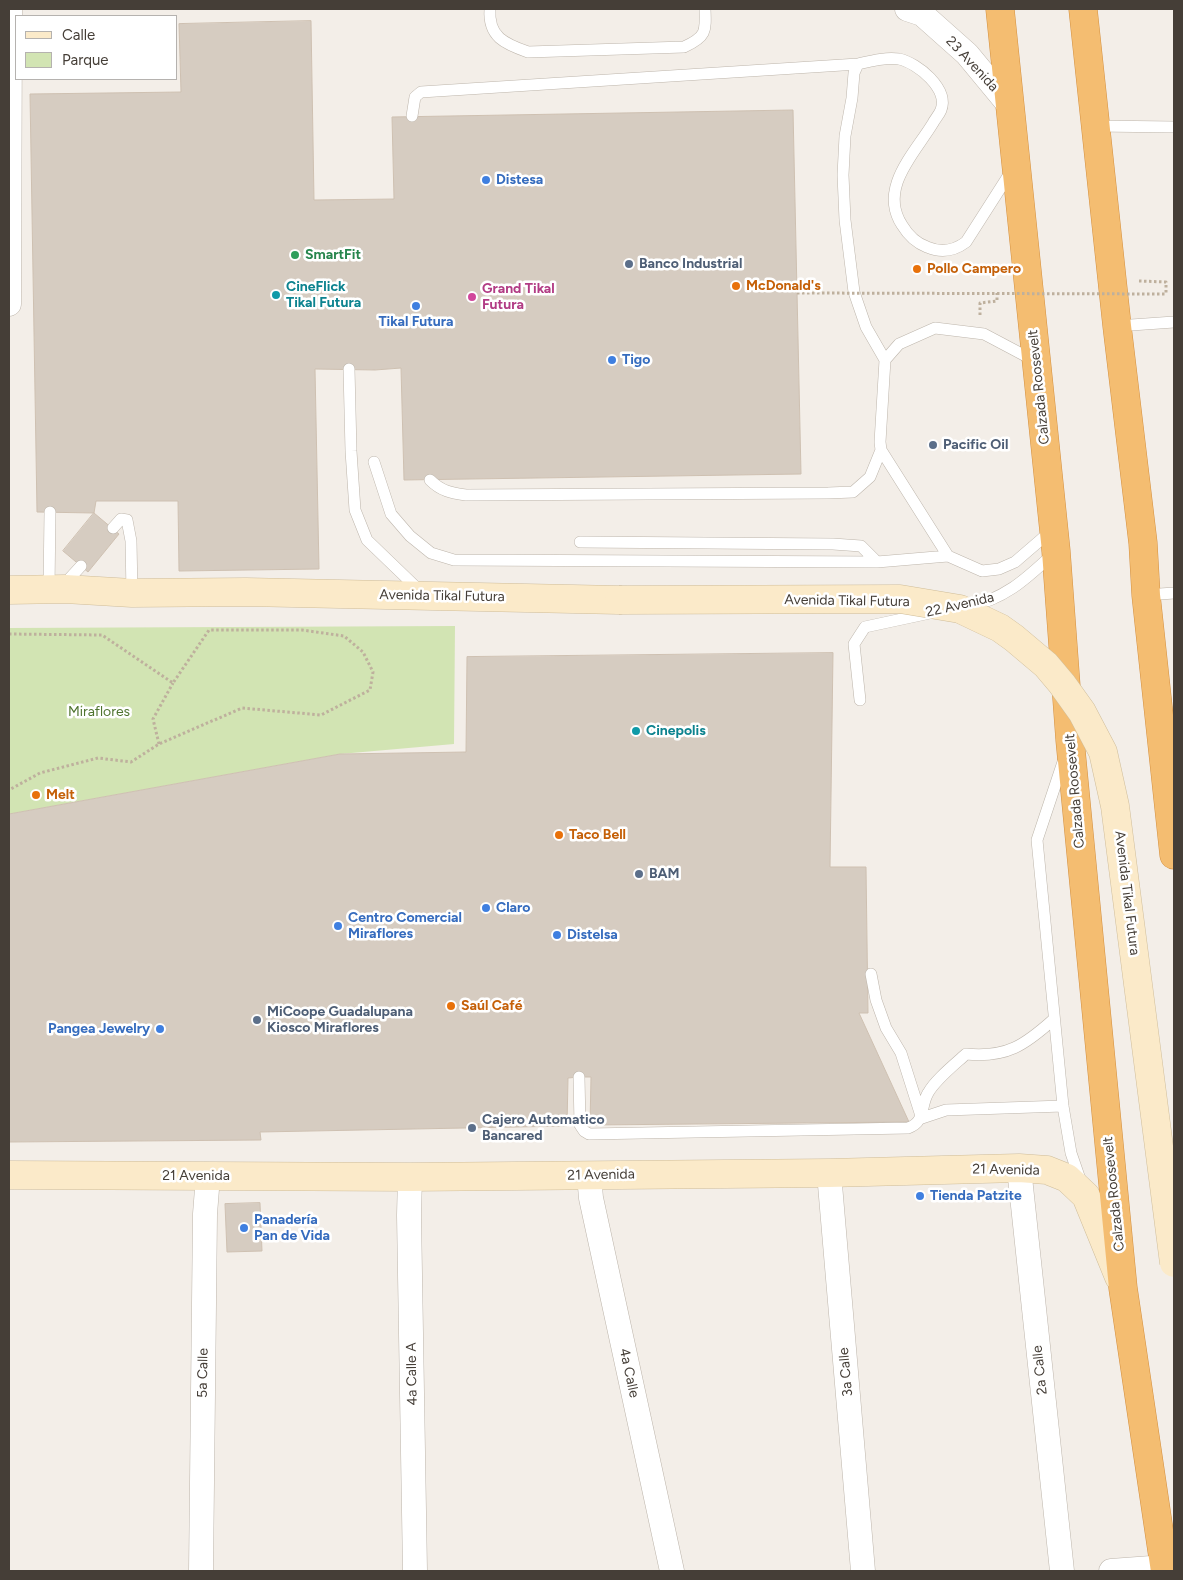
<!DOCTYPE html>
<meta charset="utf-8">
<style>
body{margin:0}
#map{position:relative;width:1183px;height:1580px;overflow:hidden;background:#f3eee8;font-family:Figtree,sans-serif}
canvas{display:block}
.frame{position:absolute;inset:0;border:10px solid #453e37;pointer-events:none}
.legend{position:absolute;left:15px;top:15px;width:162px;height:65px;box-sizing:border-box;background:#fff;border:1px solid #b5b2af;margin:0;padding:6px 9px;list-style:none;font-size:15px;color:#453e37}
.legend li{display:flex;align-items:center;gap:10px;height:25px}
.legend b{width:25px;border:1px solid #b5b2af}
</style>
<div id="map">
<canvas width="1183" height="1580"></canvas>
<div class="frame"></div>
<ul class="legend">
<li><b style="height:6px;background:#fbeac9"></b>Calle</li>
<li><b style="height:14px;background:#d2e4b3"></b>Parque</li>
</ul>
</div>
<script>
const context = document.querySelector('canvas').getContext('2d');
context.lineJoin = 'round';
function paint(path, color) { context.fillStyle = color; context.fill(path, 'evenodd'); }
function strokePath(path, color, width, dash) { context.strokeStyle = color; context.lineWidth = width; context.lineCap = dash ? 'butt' : 'round'; context.setLineDash(dash || []); context.stroke(path); }
function drawText(font, color, halo, rows, align = 'center') {
  context.font = font + ' Figtree,sans-serif'; context.lineWidth = 5; context.setLineDash([]); context.textBaseline = 'middle'; context.strokeStyle = halo; context.fillStyle = color; for (const [text, x, y, turn = 0] of rows) {
    context.save(); context.translate(x, y); context.rotate((+turn || 0) * Math.PI / 180); context.textAlign = isNaN(turn) ? turn : align; if (halo) context.strokeText(text, 0, 0); context.fillText(text, 0, 0); context.restore();
  }
}
paint(new Path2D(`
 M 455,626 L 454,744 L 340,754 L 9,814 L 9,628 Z`), '#d2e4b3');
const building = new Path2D(`
 M 311,21 L 314,200 L 394,199 L 392,117 L 793,110 L 801,474 L 404,480 L 401,368 L 375,370 L 315,369 L 319,569 L 179,571 L 178,501 L 96,501 L 94,513 L 37,512 L 30,94 L 181,92 L 179,24 Z
 M 94,513 L 119,534 L 88,572 L 63,551 Z
 M 833,653 L 830,867 L 866,867 L 868,1013 L 859,1013 L 909,1122 L 590,1125 L 591,1077 L 579,1077 L 568,1078 L 567,1126 L 260,1132 L 261,1140 L 9,1142 L 9,814 L 340,754 L 466,752 L 467,657 Z
 M 260,1203 L 262,1251 L 227,1252 L 225,1204 Z`);
paint(building, '#d6ccc1');
strokePath(building, '#cec0b1', 1);
const lane = new Path2D(`
 M 490,9 C 488,37 505,44 528,52 L 684,47 C 706,37 706,32 705,9
 M 858,64 L 854,73 L 852,98 L 845,136 L 843,175 L 845,220 L 854,292 L 866,327 L 885,360 L 880,442 L 881,450 L 948,556
 M 412,116 L 415,97 L 421,92 L 858,64 C 871,61 886,57 899,59 C 918,63 949,89 941,110 C 939,115 935,119 933,123 C 915,153 878,188 902,225 C 908,235 916,243 927,247 C 941,253 954,251 966,242 L 1012,170
 M 1096,126 L 1174,127
 M 1117,326 L 1174,322
 M 885,360 L 899,344 L 935,328 L 984,334 L 1035,361
 M 349,369 L 351,451 L 355,510 L 367,540 L 420,591
 M 374,462 L 391,514 L 410,536 L 431,553 L 454,560 L 877,562 L 948,556 L 982,571 L 999,569 L 1015,562 L 1051,531
 M 430,480 C 441,491 451,493 466,495 L 828,493 L 853,492 L 870,477 L 881,450
 M 113,528 L 121,519 L 127,520 L 131,541 L 132,593
 M 580,542 L 833,544 L 861,546 L 877,562
 M 49,589 L 50,512
 M 65,589 L 70,578 L 81,566
 M 1146,595 L 1174,593
 M 966,607 C 1004,600 1026,579 1053,554
 M 860,700 L 854,644 L 865,627 L 930,613
 M 1064,759 L 1037,840 L 1063,1106 L 1071,1153 L 1081,1182
 M 871,974 L 876,1000 L 886,1028 L 901,1053 L 921,1116
 M 579,1077 L 580,1125 L 584,1131 L 589,1134 L 908,1128 C 926,1122 920,1106 928,1093 C 935,1080 954,1065 966,1054 C 1007,1058 1025,1045 1054,1019
 M 922,1118 L 946,1110 L 1063,1106`);
const street = new Path2D(`
 M 907,9 L 922,14 L 967,54 L 1010,106
 M 9,304 L 10,9
 M 1019,1168 L 1062,1571
 M 829,1173 L 863,1571
 M 589,1175 L 591,1198 L 672,1571
 M 410,1177 L 409,1215 L 415,1571
 M 201,1571 L 205,1214 L 208,1176
 M 1111,1571 L 1165,1567`);
const secondary = new Path2D(`
 M 9,590 L 65,589 L 132,593 L 246,592 L 619,600
 M 9,1175 L 410,1177 L 829,1173 L 1019,1168 L 1047,1170 L 1067,1178 L 1086,1196 L 1119,1277`);
const highway = new Path2D(`
 M 1000,9 L 1056,551 L 1070,740 L 1123,1288 L 1165,1571
 M 1083,9 L 1117,326 L 1143,543 L 1146,595 L 1174,855`);
strokePath(lane, '#bdb5ab', 12);
strokePath(street, '#bdb5ab', 25);
strokePath(secondary, '#cfbd9a', 29);
strokePath(highway, '#d39041', 29);
strokePath(new Path2D(`
 M 1139,281 L 1166,282 L 1166,294
 M 980,315 L 980,303 L 997,301 L 997,293
 M 9,634 L 102,635 L 173,683 L 209,630 L 302,630 L 344,636 L 363,652 L 373,672 L 370,690 L 321,715 L 242,708 L 159,744 L 131,762 L 98,758 L 40,773 L 9,790
 M 159,744 L 153,719 L 173,683`), '#beb09d', 3, [2.5, 2.5]);
strokePath(lane, '#fff', 11);
strokePath(street, '#fff', 24);
strokePath(secondary, '#fbeac9', 28);
strokePath(highway, '#f4bd71', 28);
const secondaryBridge = new Path2D(`
 M 619,600 L 900,599 L 960,609 L 1000,628 L 1014,638 L 1046,665 L 1062,684 L 1082,712 L 1103,752 L 1115,806 L 1174,1263`);
strokePath(secondaryBridge, '#cfbd9a', 29, []);
strokePath(new Path2D(`
 M 797,293 L 1166,294`), '#beb09d', 3, [2.5, 2.5]);
strokePath(secondaryBridge, '#fbeac9', 28);
for (const [x, y, r, color] of [
 [486,180,5,"#3f7fe0"],
 [295,255,5,"#2e9e5b"],
 [629,264,5,"#5c6f8a"],
 [917,269,5,"#e8710a"],
 [736,286,5,"#e8710a"],
 [276,295,5,"#0f9aa8"],
 [472,297,5,"#d1479c"],
 [416,306,5,"#3f7fe0"],
 [612,360,5,"#3f7fe0"],
 [933,445,5,"#5c6f8a"],
 [636,731,5,"#0f9aa8"],
 [36,795,5,"#e8710a"],
 [559,835,5,"#e8710a"],
 [639,874,5,"#5c6f8a"],
 [486,908,5,"#3f7fe0"],
 [338,926,5,"#3f7fe0"],
 [557,935,5,"#3f7fe0"],
 [451,1006,5,"#e8710a"],
 [257,1020,5,"#5c6f8a"],
 [160,1029,5,"#3f7fe0"],
 [472,1128,5,"#5c6f8a"],
 [920,1196,5,"#3f7fe0"],
 [244,1228,5,"#3f7fe0"]
]) { const dot = new Path2D(); dot.arc(x, y, r, 0, 2 * Math.PI); context.fillStyle = color; context.fill(dot); strokePath(dot, '#fff', 2); }
drawText('14px', '#453e37', '#fff', [
 ["23 Avenida",972,64,47],
 ["Calzada Roosevelt",1039,387,-96],
 ["Avenida Tikal Futura",442,596,1],
 ["Avenida Tikal Futura",847,601,1],
 ["22 Avenida",960,605,-13],
 ["Calzada Roosevelt",1075,791,-95],
 ["Avenida Tikal Futura",1127,893,83],
 ["21 Avenida",1006,1170,1],
 ["21 Avenida",601,1175,-1],
 ["21 Avenida",196,1176],
 ["Calzada Roosevelt",1114,1194,-96],
 ["2a Calle",1040,1370,-96],
 ["3a Calle",846,1372,-95],
 ["5a Calle",203,1373,-89],
 ["4a Calle",629,1373,78],
 ["4a Calle A",412,1374,-91]
]);
drawText('bold 14px', '#366cbe', '#fff', [
 ["Distesa",496,180],
 ["Tikal Futura",416,322,"center"],
 ["Tigo",622,360],
 ["Claro",496,908],
 ["Centro Comercial",348,918],
 ["Miraflores",348,934],
 ["Distelsa",567,935],
 ["Pangea Jewelry",150,1029,"right"],
 ["Tienda Patzite",930,1196],
 ["Panadería",254,1220],
 ["Pan de Vida",254,1236]
], 'left');
drawText('bold 14px', '#27864d', '#fff', [
 ["SmartFit",305,255]
], 'left');
drawText('bold 14px', '#4e5e75', '#fff', [
 ["Banco Industrial",639,264],
 ["Pacific Oil",943,445],
 ["BAM",649,874],
 ["MiCoope Guadalupana",267,1012],
 ["Kiosco Miraflores",267,1028],
 ["Cajero Automatico",482,1120],
 ["Bancared",482,1136]
], 'left');
drawText('bold 14px', '#c56008', '#fff', [
 ["Pollo Campero",927,269],
 ["McDonald's",746,286],
 ["Melt",46,795],
 ["Taco Bell",569,835],
 ["Saúl Café",461,1006]
], 'left');
drawText('bold 14px', '#0d838f', '#fff', [
 ["CineFlick",286,287],
 ["Tikal Futura",286,303],
 ["Cinepolis",646,731]
], 'left');
drawText('bold 14px', '#b23c85', '#fff', [
 ["Grand Tikal",482,289],
 ["Futura",482,305]
], 'left');
drawText('14px', '#4e732e', '#fff', [
 ["Miraflores",99,712]
]);
</script>
